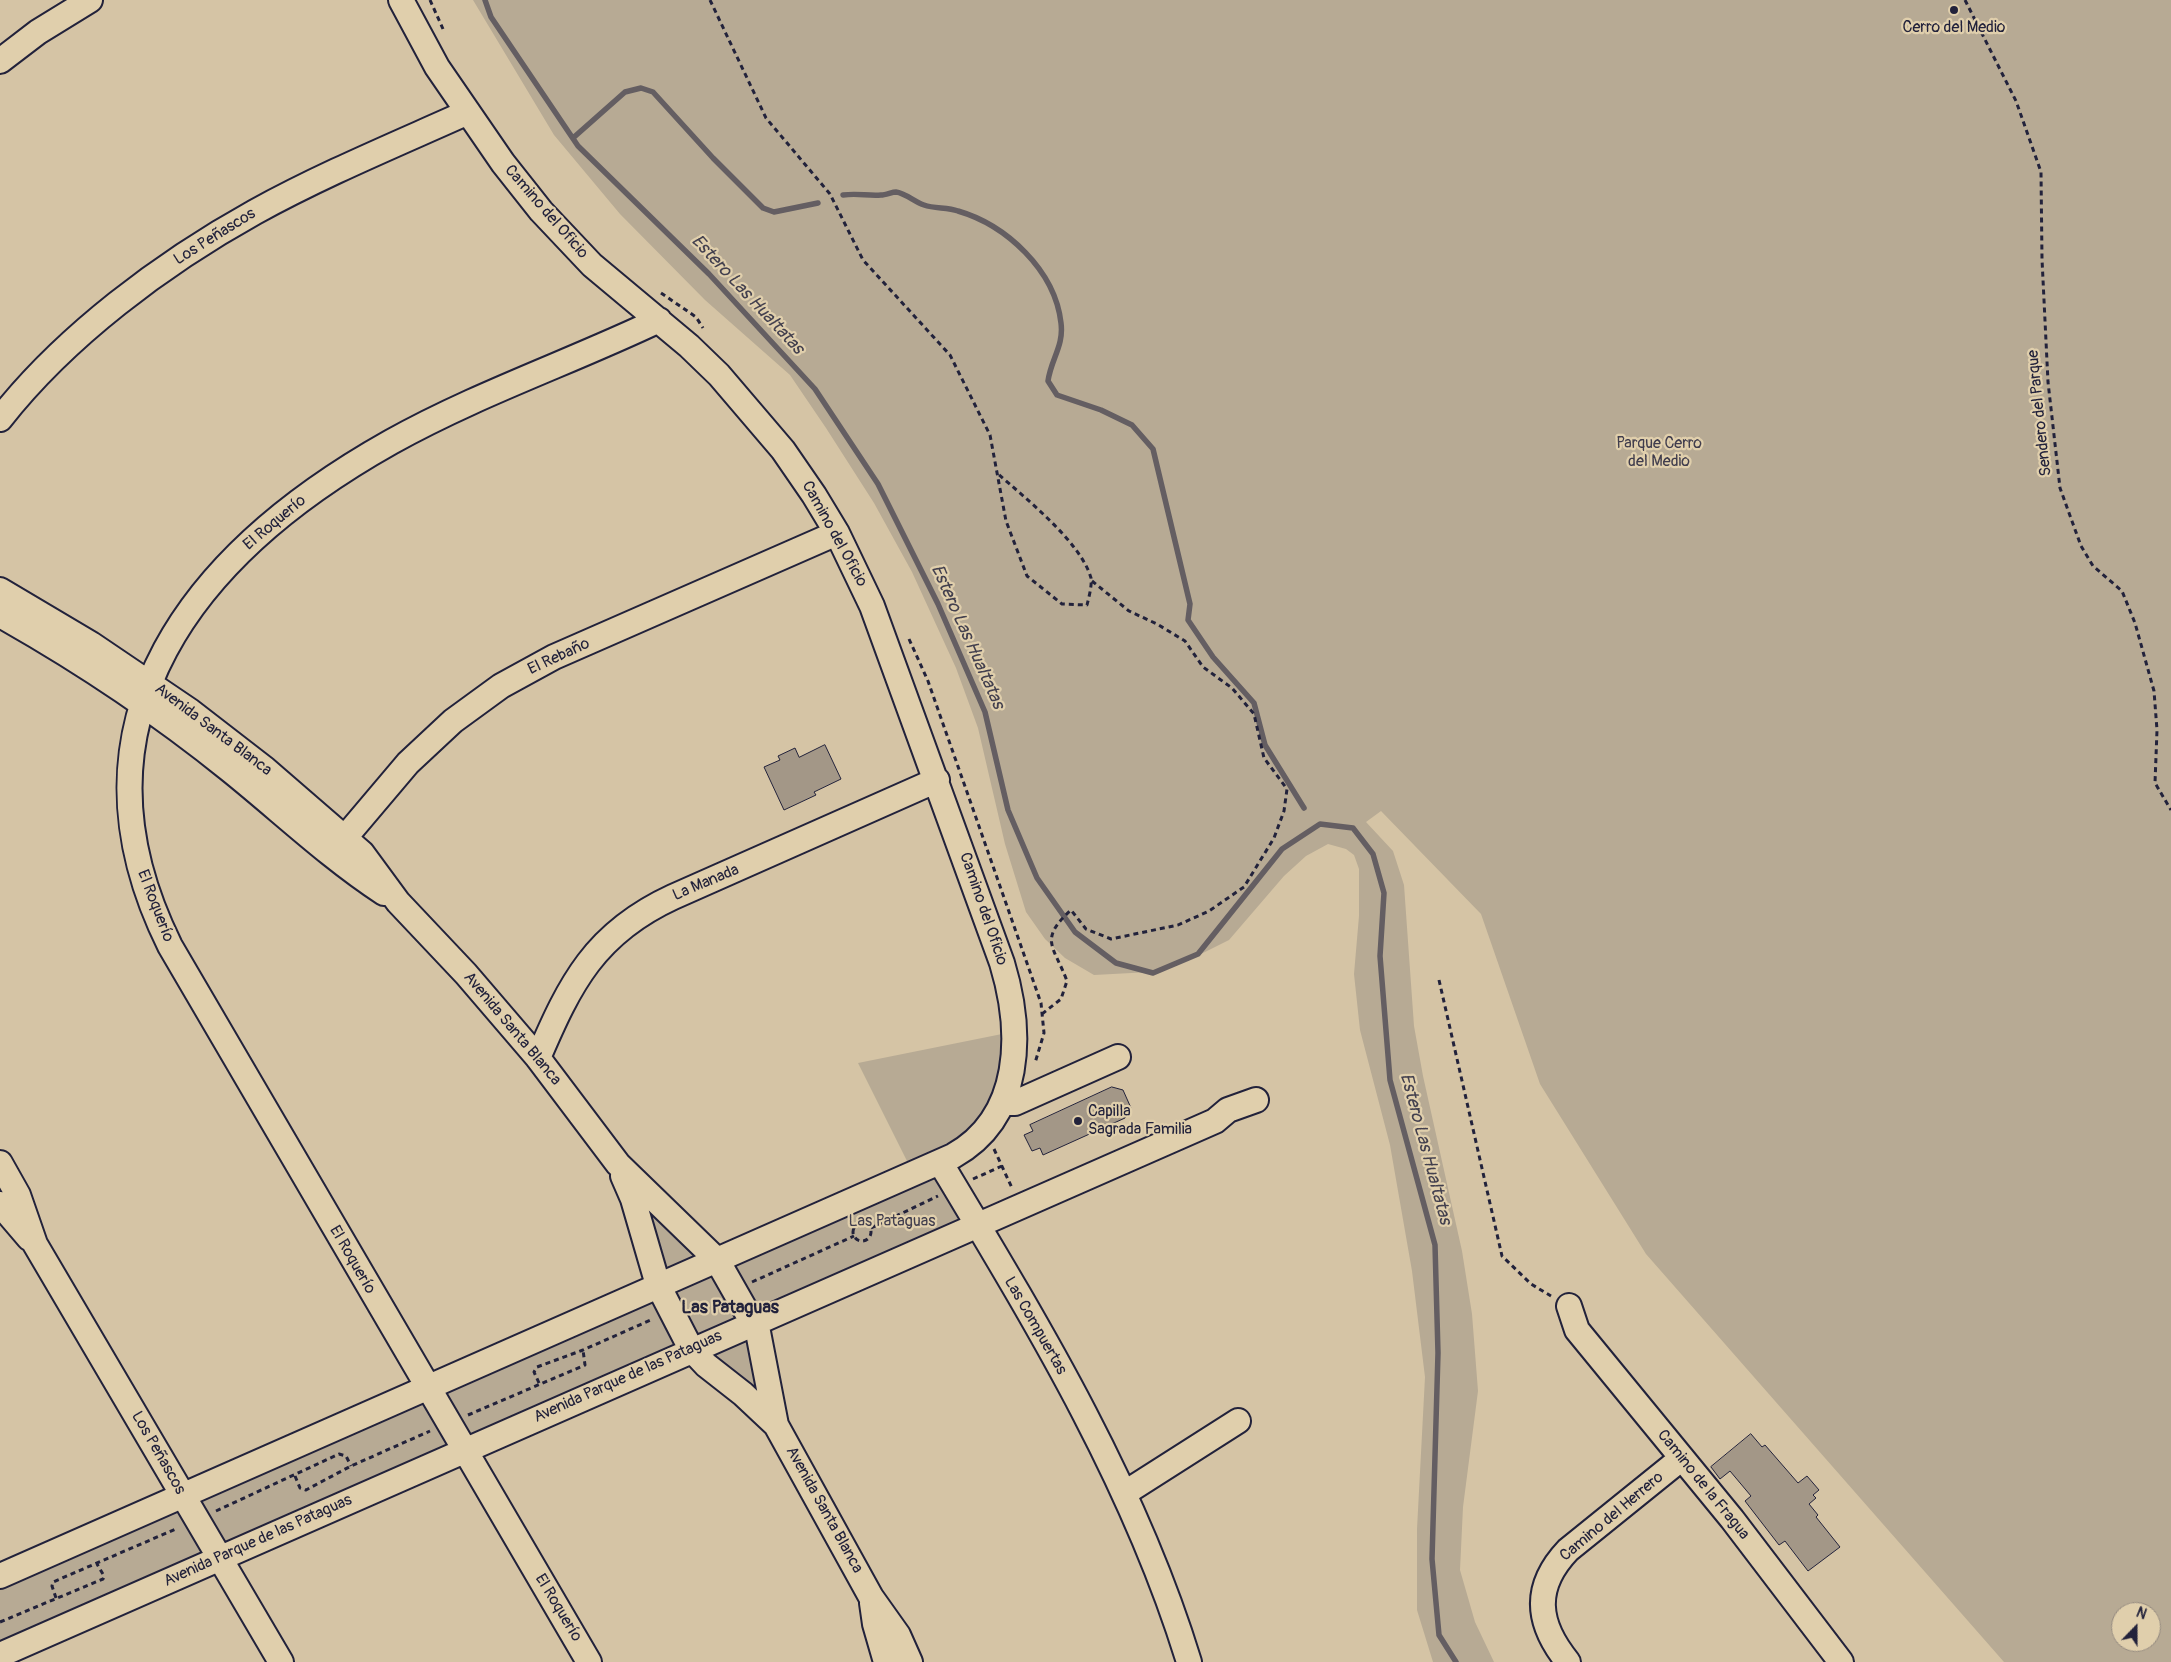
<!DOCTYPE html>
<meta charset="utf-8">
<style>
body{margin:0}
#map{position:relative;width:2171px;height:1662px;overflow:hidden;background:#d5c4a5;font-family:Pangolin,sans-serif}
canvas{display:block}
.north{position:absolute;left:2111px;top:1602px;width:50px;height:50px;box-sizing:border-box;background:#e0cfac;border:1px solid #948a7f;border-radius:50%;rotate:22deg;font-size:14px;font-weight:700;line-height:20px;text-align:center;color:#22223b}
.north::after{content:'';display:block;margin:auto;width:18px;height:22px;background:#22223b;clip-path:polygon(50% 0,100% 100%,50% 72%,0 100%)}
</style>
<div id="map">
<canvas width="2171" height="1662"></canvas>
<div class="north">N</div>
</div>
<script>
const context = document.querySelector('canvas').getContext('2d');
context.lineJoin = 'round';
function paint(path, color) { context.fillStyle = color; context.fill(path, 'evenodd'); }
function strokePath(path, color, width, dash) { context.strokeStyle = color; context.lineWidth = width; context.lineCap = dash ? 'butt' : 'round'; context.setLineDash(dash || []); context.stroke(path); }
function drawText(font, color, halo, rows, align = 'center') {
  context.font = font + ' Pangolin,sans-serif'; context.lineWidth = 4.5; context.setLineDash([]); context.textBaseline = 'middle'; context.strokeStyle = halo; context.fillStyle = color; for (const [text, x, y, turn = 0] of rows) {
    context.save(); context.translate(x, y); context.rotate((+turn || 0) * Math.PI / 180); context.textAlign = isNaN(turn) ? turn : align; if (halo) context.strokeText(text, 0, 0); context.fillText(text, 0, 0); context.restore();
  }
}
paint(new Path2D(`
 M 473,0 L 2171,0 L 2171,1662 L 2004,1662 L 1646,1254 L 1540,1084 L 1481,914 L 1381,811 L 1366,822 L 1393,851 L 1404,885 L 1414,1026 L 1423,1076 L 1462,1251 L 1472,1314 L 1478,1391 L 1463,1507 L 1460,1570 L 1475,1622 L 1494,1662 L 1433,1662 L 1417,1610 L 1417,1529 L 1425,1377 L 1412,1271 L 1390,1145 L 1360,1030 L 1354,974 L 1359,916 L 1359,869 L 1354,855 L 1346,849 L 1328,844 L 1306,856 L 1284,876 L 1229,940 L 1189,960 L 1150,972 L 1094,975 L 1065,958 L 1045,939 L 1026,912 L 1005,844 L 978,728 L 956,668 L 912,572 L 874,503 L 826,428 L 790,375 L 705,300 L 620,214 L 554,135 ZM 2121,1612 L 2151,1612 L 2151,1642 L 2121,1642 Z
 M 1002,1034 L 1002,1059 L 996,1087 L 984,1113 L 963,1139 L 909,1165 L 858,1063 Z
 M 933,1175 L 960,1221 L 0,1643 L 0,1587 Z
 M 646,1209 L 703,1257 L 662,1272 Z
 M 747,1337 L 757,1392 L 710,1353 Z`), '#b7aa94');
strokePath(new Path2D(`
 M 485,0 L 491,17 L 578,146 L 709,274 L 815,389 L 878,484 L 938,604 L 985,712 L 1008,810 L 1037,878 L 1075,932 L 1116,963 L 1153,973 L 1198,954 L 1282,849 L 1320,824 L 1353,828 L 1373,854 L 1384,893 L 1380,956 L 1390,1080 L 1435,1245 L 1438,1353 L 1432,1559 L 1439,1635 L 1456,1662
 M 573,138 L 625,92 L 641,88 L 653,92 L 713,158 L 763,208 L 774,212 L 818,203
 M 843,195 C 858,193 867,196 881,195 C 886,195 892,192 896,192 C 905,193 915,202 924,205 C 935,209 947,207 958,211 C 1006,225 1055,270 1061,323 C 1064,346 1051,359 1048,381 L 1057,395 L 1101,410 L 1132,425 L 1153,449 L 1190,604 L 1188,620 L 1213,657 L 1254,703 L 1265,745 L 1304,808`), '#645e62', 5.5);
const building = new Path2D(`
 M 825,745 L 841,779 L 814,792 L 816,795 L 784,810 L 764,767 L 780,760 L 778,756 L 795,748 L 799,757 Z
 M 1112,1087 L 1123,1090 L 1131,1108 L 1125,1118 L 1043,1155 L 1040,1148 L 1032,1151 L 1024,1135 L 1033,1131 L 1030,1125 Z
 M 1751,1434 L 1762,1447 L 1765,1445 L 1798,1483 L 1807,1476 L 1819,1490 L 1813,1495 L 1816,1498 L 1809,1504 L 1818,1515 L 1816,1517 L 1840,1547 L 1808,1571 L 1785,1541 L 1779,1545 L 1745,1501 L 1751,1496 L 1730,1471 L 1720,1479 L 1711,1467 Z`);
paint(building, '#a39787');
strokePath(building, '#22223b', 1);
const minor = new Path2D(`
 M 0,61 L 38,32 L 90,0
 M 0,419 C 65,336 163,263 255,212 C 324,174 397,144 468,112
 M 0,590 L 91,644 L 190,711 L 265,769 L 362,853 L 398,902 L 466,974 L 538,1058 L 618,1164 L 717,1260 L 758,1332 L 776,1425
 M 0,615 C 80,660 158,712 230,770 C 281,811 329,857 384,893
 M 331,854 L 408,763 L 453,721 L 501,686 L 554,657 L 837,533
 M 538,1058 C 570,983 595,933 673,897 L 937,780
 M 1002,1103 L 1015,1103 L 1118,1057
 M 940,1162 C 1036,1322 1134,1482 1189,1662
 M 0,1163 L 18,1195 L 35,1244 L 281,1662
 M 623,1176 L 633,1199 L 658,1285 L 691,1349 L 706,1365 L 743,1394 L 776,1425 L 871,1597 L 898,1635 L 910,1662
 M 0,1204 L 29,1238
 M 1569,1306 L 1577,1330 L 1732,1519 L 1841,1662
 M 1125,1493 L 1238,1421
 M 0,1576 L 953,1156 C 1023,1117 1023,1032 1002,963 L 872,606 L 837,533 L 814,495 L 783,450 L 719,375 L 689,346 L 592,265 L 541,211 L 503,163 L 437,67 L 401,0
 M 872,1603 L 875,1624 L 886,1662
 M 0,1655 L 1215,1121 L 1228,1110 L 1256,1100
 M 589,1662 L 170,946 C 57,719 197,551 391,442 C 477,394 571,362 659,320
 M 1568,1662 C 1537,1624 1532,1588 1568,1550 L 1682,1458`);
strokePath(minor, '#22223b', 28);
strokePath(new Path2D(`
 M 430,0 L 443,29
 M 710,0 L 766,118 L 830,194 L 863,260 L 950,355 L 990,435 L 1006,521 L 1027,576 L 1062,604 L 1087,605 C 1089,597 1092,586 1091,578 C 1081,542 1025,498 997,473
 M 1965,0 L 2016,101 L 2041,172 L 2042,259 L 2048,382 L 2060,488 L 2081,546 L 2093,566 L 2122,591 L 2135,623 L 2154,691 L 2157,730 L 2155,783 L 2171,810
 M 661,293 L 696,317 L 703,328
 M 909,639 L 928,681 L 1041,1003 L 1044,1033 L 1035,1063
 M 1439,980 L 1502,1256 L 1531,1284 L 1551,1296
 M 1042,1014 L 1061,999 L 1067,981 C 1054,946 1038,940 1071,910 L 1086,929 L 1111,939 L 1178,925 L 1209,911 L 1244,887 L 1274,838 L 1284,811 L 1287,789 L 1264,758 L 1254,714 L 1232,688 L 1203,667 L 1185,641 L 1157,624 L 1129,611 L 1092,581
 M 994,1149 L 1012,1188
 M 973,1179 L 1002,1166
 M853 1232a9 9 0 1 1 18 0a9 9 0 1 1-18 0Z
 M 871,1228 L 938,1196
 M 752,1282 L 854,1236
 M 539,1383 L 534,1372 L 537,1367 L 583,1350 L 653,1319
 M 468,1415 L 585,1365 L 583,1350
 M 295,1476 L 300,1488 L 306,1490 L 351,1466 L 430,1431
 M 216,1511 L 339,1454 L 346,1456 L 351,1466
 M 56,1598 L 52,1586 L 53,1582 L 178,1528
 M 0,1622 L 103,1579 L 104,1576 L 97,1564`), '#22223b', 3, [5, 4]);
strokePath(minor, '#e0cfac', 24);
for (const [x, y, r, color] of [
 [1954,10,5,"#22223b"],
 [1078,1121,5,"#22223b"]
]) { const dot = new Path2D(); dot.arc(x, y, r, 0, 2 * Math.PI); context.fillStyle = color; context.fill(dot); strokePath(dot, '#e0cfac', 2); }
drawText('16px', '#22223b', '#e0cfac', [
 ["Cerro del Medio",1954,28],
 ["Capilla",1088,1112,"left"],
 ["Sagrada Familia",1088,1130,"left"]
]);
drawText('16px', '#22223b', '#e0cfac', [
 ["Camino del Oficio",546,212,49],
 ["Los Peñascos",215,237,-32],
 ["Sendero del Parque",2040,413,-96],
 ["El Roquerío",275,523,-40],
 ["Camino del Oficio",834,534,61],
 ["El Rebaño",559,657,-25],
 ["Avenida Santa Blanca",213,730,37],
 ["La Manada",706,883,-23],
 ["El Roquerío",155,906,69],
 ["Camino del Oficio",983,909,71],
 ["Avenida Santa Blanca",512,1029,50],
 ["El Roquerío",352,1260,60],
 ["Las Compuertas",1035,1326,60],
 ["Avenida Parque de las Pataguas",628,1377,-24],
 ["Los Peñascos",158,1453,60],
 ["Camino de la Fragua",1703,1485,51],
 ["Avenida Santa Blanca",824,1510,61],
 ["Camino del Herrero",1612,1517,-40],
 ["Avenida Parque de las Pataguas",258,1541,-24],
 ["El Roquerío",558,1608,59]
]);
drawText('16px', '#403d4d', '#e0cfac', [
 ["Parque Cerro",1659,444],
 ["del Medio",1659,462],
 ["Las Pataguas",892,1222]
]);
drawText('italic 18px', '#43404e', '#e0cfac', [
 ["Estero Las Hualtatas",747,295,47],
 ["Estero Las Hualtatas",967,637,66],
 ["Estero Las Hualtatas",1425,1149,75]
]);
drawText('bold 18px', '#22223b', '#e0cfac', [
 ["Las Pataguas",730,1308]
]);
</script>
